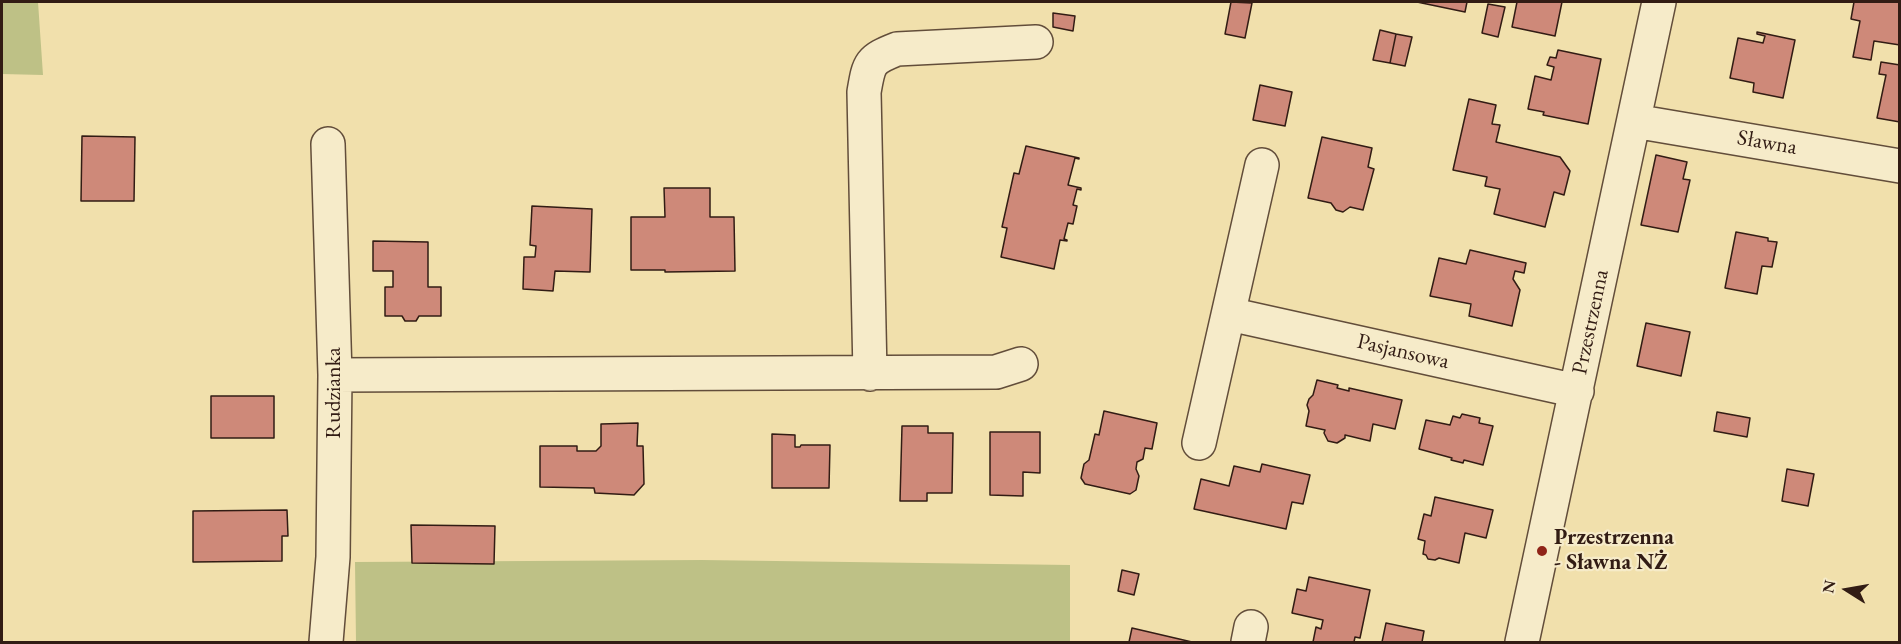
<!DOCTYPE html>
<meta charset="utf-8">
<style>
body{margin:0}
#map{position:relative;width:1901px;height:644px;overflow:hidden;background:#f1e0ac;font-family:"EB Garamond",serif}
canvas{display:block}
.frame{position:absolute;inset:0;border:3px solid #321c14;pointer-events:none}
.north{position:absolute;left:1817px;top:560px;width:60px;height:60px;-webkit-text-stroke:4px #f6ebc9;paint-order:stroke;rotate:281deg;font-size:16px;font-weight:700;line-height:24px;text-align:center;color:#321c14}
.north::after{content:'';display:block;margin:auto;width:21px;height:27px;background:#321c14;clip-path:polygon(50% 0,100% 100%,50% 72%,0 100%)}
</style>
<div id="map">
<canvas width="1901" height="644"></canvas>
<div class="frame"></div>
<div class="north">N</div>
</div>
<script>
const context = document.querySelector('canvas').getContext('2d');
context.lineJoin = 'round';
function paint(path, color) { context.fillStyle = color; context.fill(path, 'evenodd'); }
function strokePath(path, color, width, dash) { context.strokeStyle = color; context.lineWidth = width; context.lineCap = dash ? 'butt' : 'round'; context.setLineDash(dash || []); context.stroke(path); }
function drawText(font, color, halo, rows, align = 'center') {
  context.font = font + ' "EB Garamond",serif'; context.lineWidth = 4.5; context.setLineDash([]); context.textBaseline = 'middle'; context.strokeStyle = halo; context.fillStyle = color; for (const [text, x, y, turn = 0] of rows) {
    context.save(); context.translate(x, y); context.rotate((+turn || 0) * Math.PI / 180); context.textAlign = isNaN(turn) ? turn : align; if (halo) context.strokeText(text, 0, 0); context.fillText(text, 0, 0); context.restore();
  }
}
paint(new Path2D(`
 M 2,2 L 38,2 L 43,75 L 2,74 Z
 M 702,560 L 1070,565 L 1070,642 L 356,642 L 355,562 Z`), '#bec186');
const building = new Path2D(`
 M 1231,2 L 1252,3 L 1245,38 L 1225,34 Z
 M 1417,2 L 1467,2 L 1465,12 Z
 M 1517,2 L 1562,2 L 1555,36 L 1512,27 Z
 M 1854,2 L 1900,2 L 1900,45 L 1874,41 L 1871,60 L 1853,57 L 1860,21 L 1851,19 Z
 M 1488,4 L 1505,7 L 1498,37 L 1482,33 Z
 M 1053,13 L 1075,16 L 1073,31 L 1053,27 Z
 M 1380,30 L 1396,34 L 1390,63 L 1373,60 Z
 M 1757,32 L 1795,40 L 1783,98 L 1753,92 L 1754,83 L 1730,78 L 1738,38 L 1763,43 L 1765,36 L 1757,34 Z
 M 1396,34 L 1412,37 L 1405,66 L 1390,63 Z
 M 1558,50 L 1601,59 L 1588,124 L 1543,115 L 1544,112 L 1528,109 L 1535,76 L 1551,80 L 1554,67 L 1547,65 L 1550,57 L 1556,58 Z
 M 1881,62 L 1900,65 L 1900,122 L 1877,118 L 1886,75 L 1879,74 Z
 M 1260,85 L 1292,92 L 1285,126 L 1253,120 Z
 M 1469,99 L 1496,105 L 1492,124 L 1500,125 L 1496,142 L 1560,157 L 1570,171 L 1564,195 L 1554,192 L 1545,227 L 1494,214 L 1500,189 L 1485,186 L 1487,177 L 1453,170 Z
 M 82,136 L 135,137 L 134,201 L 81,201 Z
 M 1322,137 L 1372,148 L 1368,167 L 1374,169 L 1363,210 L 1350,207 L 1343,212 L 1336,210 L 1331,203 L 1308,198 Z
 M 1026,146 L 1079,158 L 1079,159 L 1075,158 L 1068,185 L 1081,188 L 1081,190 L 1077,189 L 1073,205 L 1077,206 L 1073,224 L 1068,223 L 1064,239 L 1067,240 L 1067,241 L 1060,240 L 1054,269 L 1001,257 L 1007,228 L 1002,227 L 1014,173 L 1019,174 Z
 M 1656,155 L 1687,162 L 1683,179 L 1690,180 L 1678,232 L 1641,225 Z
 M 664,188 L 710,188 L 710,217 L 734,217 L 735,271 L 665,272 L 665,270 L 631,270 L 631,217 L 665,217 Z
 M 532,206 L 592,209 L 590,272 L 555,271 L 553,291 L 523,289 L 524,257 L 535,257 L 536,246 L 530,245 Z
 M 1736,232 L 1768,238 L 1768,241 L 1777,242 L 1772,267 L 1762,266 L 1757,294 L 1725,288 Z
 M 373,241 L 428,242 L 428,287 L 441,287 L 441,316 L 419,316 L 416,321 L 405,321 L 402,316 L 385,316 L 385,287 L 393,287 L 393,271 L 373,271 Z
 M 1470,250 L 1526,263 L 1524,273 L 1515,271 L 1513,279 L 1520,290 L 1512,326 L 1469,316 L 1471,304 L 1430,296 L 1439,258 L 1466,264 Z
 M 1646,323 L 1690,332 L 1681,376 L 1637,366 Z
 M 1317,380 L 1338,385 L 1337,388 L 1349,391 L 1349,388 L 1402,400 L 1395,429 L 1373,424 L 1370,441 L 1345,435 L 1345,438 L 1337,443 L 1328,441 L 1324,433 L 1325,430 L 1306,426 L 1309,411 L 1307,405 L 1309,399 L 1313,395 Z
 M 211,396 L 274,396 L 274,438 L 211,438 Z
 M 1104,411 L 1157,423 L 1152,449 L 1145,448 L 1143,459 L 1137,462 L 1136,469 L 1139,476 L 1136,490 L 1130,494 L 1085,484 L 1081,478 L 1084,464 L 1089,460 L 1095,434 L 1099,435 Z
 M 1717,412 L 1750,418 L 1747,437 L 1714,431 Z
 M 1462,414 L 1480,418 L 1479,423 L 1493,426 L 1483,465 L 1464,460 L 1463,463 L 1451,460 L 1452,458 L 1419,449 L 1426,420 L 1450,425 L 1453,416 L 1460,418 Z
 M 638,423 L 637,446 L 643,446 L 644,484 L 634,495 L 595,493 L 594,488 L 540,487 L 540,446 L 577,446 L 577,451 L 596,451 L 601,446 L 601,424 Z
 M 902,426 L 928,426 L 928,433 L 953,433 L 952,493 L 927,493 L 927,501 L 900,501 Z
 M 990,432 L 1040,432 L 1040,473 L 1023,472 L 1023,496 L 990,495 Z
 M 772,434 L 795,435 L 795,447 L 800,447 L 801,445 L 830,445 L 829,488 L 772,488 Z
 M 1262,464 L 1310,475 L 1303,504 L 1292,502 L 1286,529 L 1194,509 L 1201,479 L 1229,486 L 1234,466 L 1260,472 Z
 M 1787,469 L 1814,474 L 1808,506 L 1782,501 Z
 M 1435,497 L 1493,510 L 1486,538 L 1465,533 L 1459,563 L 1439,558 L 1435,560 L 1428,559 L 1426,555 L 1423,554 L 1425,541 L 1418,539 L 1424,514 L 1431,516 Z
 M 287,510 L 288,536 L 282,536 L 282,561 L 193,562 L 193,511 Z
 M 411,525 L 495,526 L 494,564 L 412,563 Z
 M 1122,570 L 1139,574 L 1134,595 L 1118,591 Z
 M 1309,577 L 1370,590 L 1360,638 L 1355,637 L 1354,642 L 1313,642 L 1316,627 L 1321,629 L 1323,620 L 1292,613 L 1297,589 L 1306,591 Z
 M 1386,623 L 1424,631 L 1422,642 L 1382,642 Z
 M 1132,628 L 1192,642 L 1129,642 Z`);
paint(building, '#ce8979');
strokePath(building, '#321c14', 1.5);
const minor = new Path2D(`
 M 1634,121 L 1900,166
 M 1229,314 L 1577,391
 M 870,374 L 864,92 C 869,63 869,60 897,49 L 1036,42
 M 335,375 L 996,372 L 1021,364
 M 1199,443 L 1262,165
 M 326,642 L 333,557 L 335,375 L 328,144
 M 1248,642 L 1251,627
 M 1522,642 L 1659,2`);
strokePath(minor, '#624d3a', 36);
strokePath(minor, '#f6ebc9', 33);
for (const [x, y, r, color] of [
 [1542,551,6,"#8f2418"]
]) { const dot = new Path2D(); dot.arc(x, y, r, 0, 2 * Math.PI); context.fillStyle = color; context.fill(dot); strokePath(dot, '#f6ebc9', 2); }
drawText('22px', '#321c14', '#f6ebc9', [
 ["Sławna",1767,143,10],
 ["Przestrzenna",1591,322,-78],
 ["Pasjansowa",1403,352,13],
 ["Rudzianka",334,393,-90]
]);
drawText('bold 22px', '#321c14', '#f6ebc9', [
 ["Przestrzenna",1554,538],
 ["- Sławna NŻ",1554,563]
], 'left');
</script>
